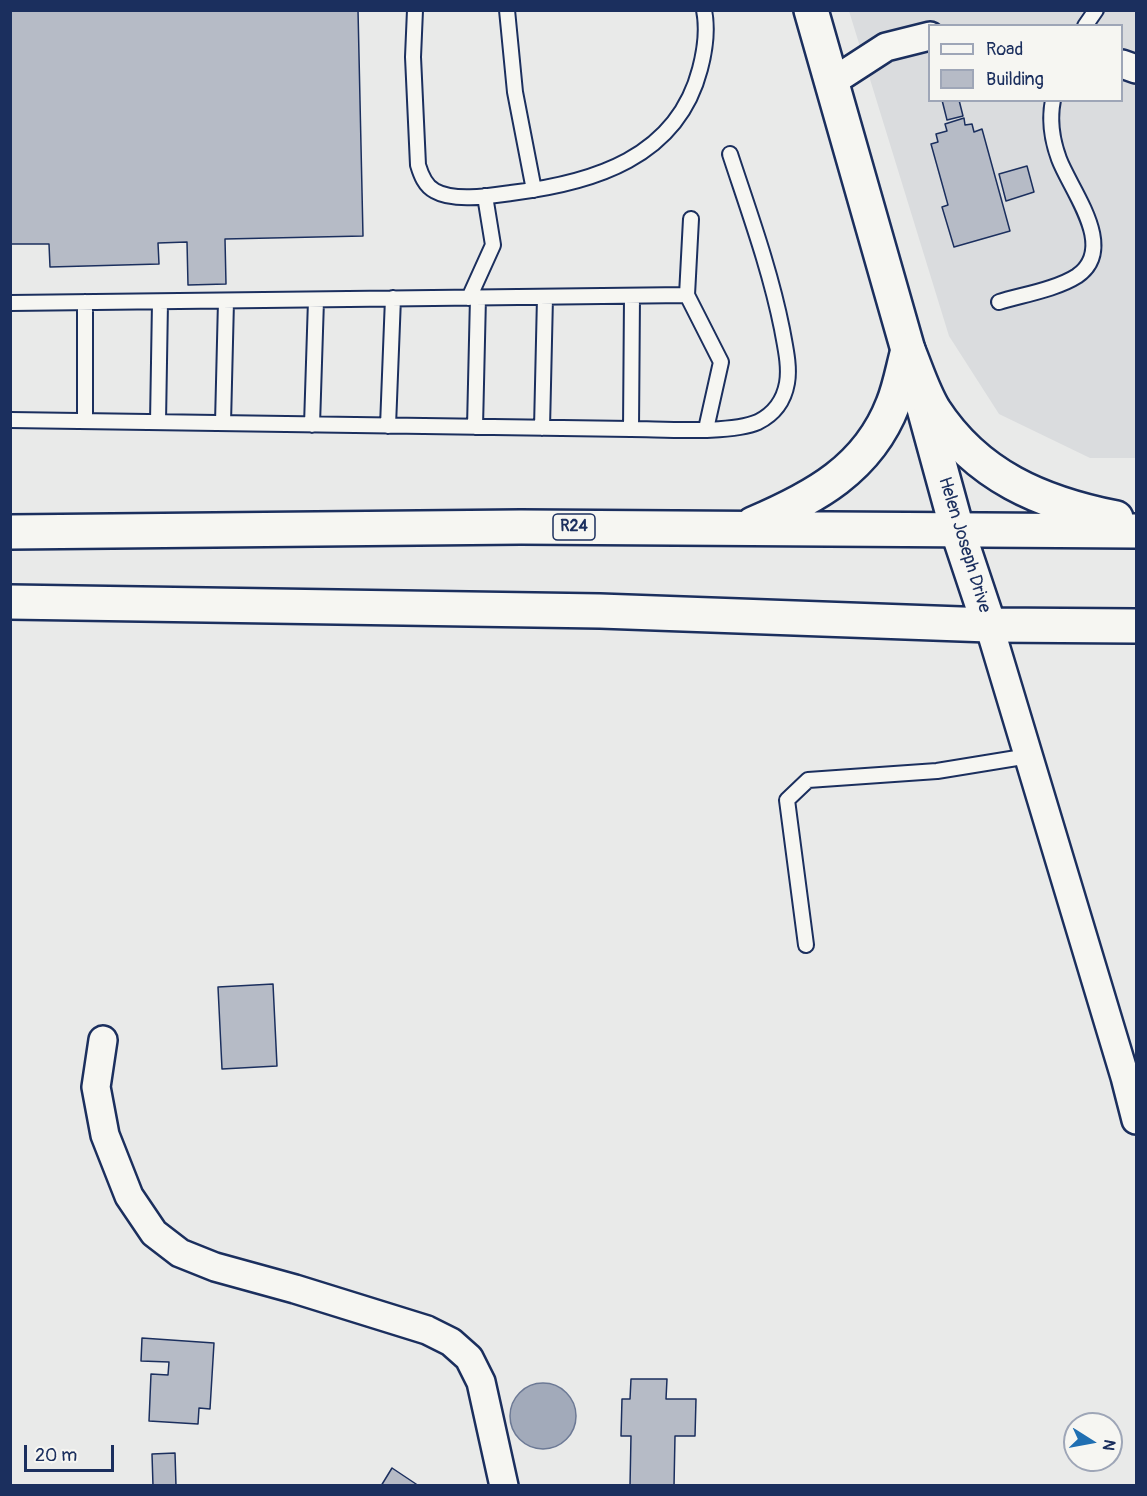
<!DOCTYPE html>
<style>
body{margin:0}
#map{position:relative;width:1147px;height:1496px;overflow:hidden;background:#e9eae9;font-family:Pangolin,sans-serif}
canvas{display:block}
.frame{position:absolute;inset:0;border:12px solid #1b2f5e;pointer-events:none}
.legend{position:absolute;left:928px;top:24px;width:195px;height:78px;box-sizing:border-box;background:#f6f6f2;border:2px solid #9ea6b7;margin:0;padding:8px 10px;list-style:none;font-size:18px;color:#1b2f5e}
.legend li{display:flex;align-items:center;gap:12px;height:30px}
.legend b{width:30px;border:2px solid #9ea6b7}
.north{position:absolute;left:1063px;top:1412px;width:60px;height:60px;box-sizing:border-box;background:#f6f6f2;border:2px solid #9ea6b7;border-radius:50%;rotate:101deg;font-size:16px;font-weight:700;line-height:24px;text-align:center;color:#1b2f5e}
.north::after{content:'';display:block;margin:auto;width:21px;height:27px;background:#1f6fb2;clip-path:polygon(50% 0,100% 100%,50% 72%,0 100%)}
.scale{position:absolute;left:24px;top:1445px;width:90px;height:27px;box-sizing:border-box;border:3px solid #1b2f5e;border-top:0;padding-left:8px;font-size:18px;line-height:21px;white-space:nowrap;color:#1b2f5e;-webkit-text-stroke:4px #f6f6f2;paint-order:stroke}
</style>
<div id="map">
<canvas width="1147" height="1496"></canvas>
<div class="frame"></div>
<ul class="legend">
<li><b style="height:8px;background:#f6f6f2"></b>Road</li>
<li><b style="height:16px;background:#b6bbc6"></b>Building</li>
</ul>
<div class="north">N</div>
<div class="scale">20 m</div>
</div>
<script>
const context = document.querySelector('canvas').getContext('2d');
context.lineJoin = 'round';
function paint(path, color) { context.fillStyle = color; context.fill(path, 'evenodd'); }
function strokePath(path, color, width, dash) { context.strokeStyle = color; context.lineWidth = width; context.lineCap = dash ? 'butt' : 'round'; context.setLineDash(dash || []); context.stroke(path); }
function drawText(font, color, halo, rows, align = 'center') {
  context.font = font + ' Pangolin,sans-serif'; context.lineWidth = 6; context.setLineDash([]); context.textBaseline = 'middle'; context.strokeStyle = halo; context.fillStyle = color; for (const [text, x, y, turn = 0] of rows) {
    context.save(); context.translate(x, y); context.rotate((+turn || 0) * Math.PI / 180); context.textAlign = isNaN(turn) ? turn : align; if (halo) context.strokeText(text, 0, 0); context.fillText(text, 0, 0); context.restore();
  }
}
paint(new Path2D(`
 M 849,11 L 1136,11 L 1136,458 L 1090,458 L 999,414 L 949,336 ZM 930,26 L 1122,26 L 1122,100 L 930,100 Z`), '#dadcde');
const water = new Path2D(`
 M510 1416a33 33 0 1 1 66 0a33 33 0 1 1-66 0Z`);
paint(water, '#a2aaba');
strokePath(water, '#6c7995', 1.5);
const building = new Path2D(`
 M 10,10 L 358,10 L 363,236 L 225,239 L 226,284 L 188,285 L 187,242 L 158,243 L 159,264 L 50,267 L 49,244 L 10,244 Z
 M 942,100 L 959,100 L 963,116 L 947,120 Z
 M 964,118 L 965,125 L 972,124 L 974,132 L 982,129 L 1010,231 L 954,247 L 942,207 L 948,205 L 931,144 L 938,142 L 936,134 L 947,131 L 945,124 Z
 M 1027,166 L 1034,192 L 1006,201 L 999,174 Z
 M 273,984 L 277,1066 L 222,1069 L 218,987 Z
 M 142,1338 L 214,1343 L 210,1409 L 199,1408 L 198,1424 L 149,1421 L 151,1374 L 168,1375 L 169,1362 L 141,1361 Z
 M 631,1379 L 667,1379 L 666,1399 L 696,1399 L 695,1436 L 675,1436 L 674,1486 L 630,1486 L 631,1436 L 621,1436 L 622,1399 L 630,1399 Z
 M 175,1453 L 176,1486 L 153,1486 L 152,1454 Z
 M 392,1468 L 419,1486 L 381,1486 Z`);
paint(building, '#b6bbc6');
strokePath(building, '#1b2f5e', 1.5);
const service = new Path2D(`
 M 415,10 L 413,57 L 418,165 C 421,175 425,186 435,191 C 454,202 490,196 511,193 C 593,183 677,158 700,69 C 705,50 708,30 704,10
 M 507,10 L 515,92 L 534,190
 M 1085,26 L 1096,10
 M 691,219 L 687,295 L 721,362 L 706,429
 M 469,298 L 493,245 L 485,196
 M 999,302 C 1022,295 1057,289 1077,276 C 1118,248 1071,191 1059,159 C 1052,140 1049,120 1053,100
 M 10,303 L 687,295
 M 10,420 L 631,429 C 663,429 731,434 758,422 C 774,414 784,400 787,383 C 790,366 785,346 782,329 C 770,269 749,212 730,154
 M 85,421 L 85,302
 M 158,422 L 160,302
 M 223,423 L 226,301
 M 312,425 L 316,300
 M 388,426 L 393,298
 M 475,427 L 478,297
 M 542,428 L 545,297
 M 631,429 L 632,296
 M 806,945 L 787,800 L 808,780 L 937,771 L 1029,756`);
const minor = new Path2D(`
 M 1122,64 L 1136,69
 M 832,82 L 886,47 L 930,36
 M 989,625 L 1125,1077 L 1136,1120
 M 103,1040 L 96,1087 L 105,1135 L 129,1196 L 154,1233 L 180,1253 L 215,1267 L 295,1289 L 427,1330 L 451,1342 L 469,1358 L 481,1382 L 504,1486`);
const tertiary = new Path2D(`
 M 811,10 L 908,350 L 957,529 L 989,625`);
const primary = new Path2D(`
 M 908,350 C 916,369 923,392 934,410 C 977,476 1041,503 1116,518
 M 753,524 C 814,498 868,469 893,404 C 900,387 903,368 908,350
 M 10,532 L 521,527 L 1136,531
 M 10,602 L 600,611 L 989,625 L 1136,626`);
strokePath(service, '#1b2f5e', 18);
strokePath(minor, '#1b2f5e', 32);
strokePath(tertiary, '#1b2f5e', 38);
strokePath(primary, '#1b2f5e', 38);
strokePath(service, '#f6f6f2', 14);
strokePath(minor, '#f6f6f2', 27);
strokePath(tertiary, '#f6f6f2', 33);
strokePath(primary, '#f6f6f2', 33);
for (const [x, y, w] of [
 [574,527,42]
]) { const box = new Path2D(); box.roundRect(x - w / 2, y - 13, w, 26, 4.5); context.fillStyle = '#f6f6f2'; context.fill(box); strokePath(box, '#1b2f5e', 1.5); }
drawText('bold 16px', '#1b2f5e', null, [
 ["R24",574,527]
]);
drawText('18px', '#1b2f5e', '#f6f6f2', [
 ["Helen Joseph Drive",964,545,73]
]);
</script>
